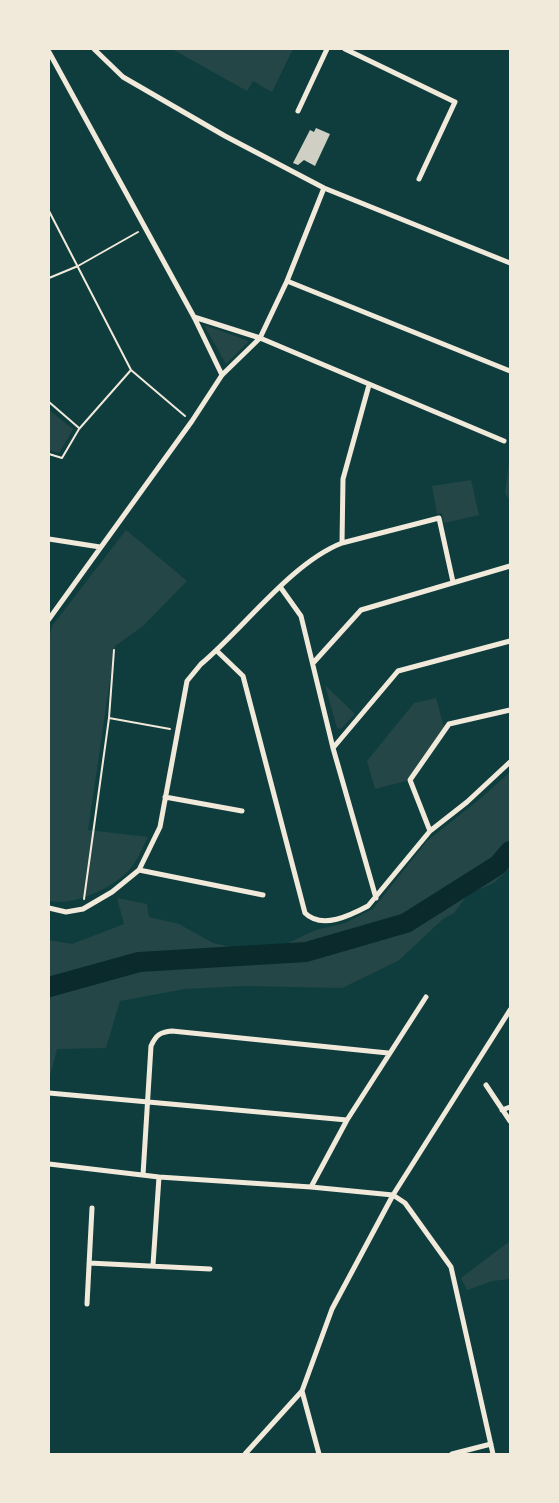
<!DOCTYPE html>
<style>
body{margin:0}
#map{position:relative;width:559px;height:1503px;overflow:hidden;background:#0f3d3e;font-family:Inter,sans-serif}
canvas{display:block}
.frame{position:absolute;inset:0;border:50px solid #f1e9da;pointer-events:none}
</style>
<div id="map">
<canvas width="559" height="1503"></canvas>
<div class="frame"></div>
</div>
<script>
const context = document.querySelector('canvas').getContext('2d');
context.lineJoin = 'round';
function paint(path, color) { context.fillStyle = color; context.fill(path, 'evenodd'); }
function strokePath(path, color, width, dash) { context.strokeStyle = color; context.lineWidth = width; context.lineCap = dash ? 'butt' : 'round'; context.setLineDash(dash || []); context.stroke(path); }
paint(new Path2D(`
 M 172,49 L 293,49 L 272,92 L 253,81 L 247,91 Z
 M 204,325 L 249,341 L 226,364 Z
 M 49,410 L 73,429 L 59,453 L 49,450 Z
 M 510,454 L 510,501 L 505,493 Z
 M 471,480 L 479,515 L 444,523 L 442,513 L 437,514 L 432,486 Z
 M 126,530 L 187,581 L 143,626 L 115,646 L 88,830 L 148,837 C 143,846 139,857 133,865 C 119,886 73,907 49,901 L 49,638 L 52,626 Z
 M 325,685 L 355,714 L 341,729 L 337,728 Z
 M 436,698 L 444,727 L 406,781 L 375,789 L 367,761 L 414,703 Z
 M 510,772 L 510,868 L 494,883 L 468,894 L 454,913 L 443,919 L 398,961 L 342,988 L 244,986 L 185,989 L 120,1001 L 106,1048 L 57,1049 L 51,1073 L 49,1074 L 49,940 L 72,944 L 124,924 L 117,898 L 147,904 L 149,917 L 179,924 L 213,943 L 239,949 L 279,947 L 316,930 L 345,923 L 373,909 L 427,841 L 481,798 Z
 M 510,1241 L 510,1279 L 492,1281 L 467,1290 L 461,1278 Z`), '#244646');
strokePath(new Path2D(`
 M 49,987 L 139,962 L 306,952 L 406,923 L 498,865 L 510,851`), '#0a2a2b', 20);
paint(new Path2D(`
 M 316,128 L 330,134 L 315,166 L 304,160 L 298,165 L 293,163 L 310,130 L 314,132 Z`), '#cfcfc3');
strokePath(new Path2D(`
 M 49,211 L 131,370 L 185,416
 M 49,278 L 78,266 L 138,232
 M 49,402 L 79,428
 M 49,454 L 62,458 L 79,429 L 131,370
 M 109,718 L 170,729
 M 84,899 L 109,718 L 114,650`), '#f1e9da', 2);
strokePath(new Path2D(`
 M 94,49 L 123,77 L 225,136 L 324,188 L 510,263
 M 345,49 L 455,102 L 419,179
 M 49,52 L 194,317 L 222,375
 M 298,111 L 327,49
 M 287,281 L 510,371
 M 194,317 L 260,338 L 504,441
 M 49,539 L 100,547
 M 342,543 L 343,479 L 369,385
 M 281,588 L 301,616 L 333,748 L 376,898
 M 49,619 L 192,421 L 222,375 L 260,338 L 287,281 L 324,188
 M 217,651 L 243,676 L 305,913 C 322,930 351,915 368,906 L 430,831 L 467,802 L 510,762
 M 314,662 L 361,610 L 510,566
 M 333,748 L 398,671 L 510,641
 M 165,797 L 242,811
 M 430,831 L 410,780 L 449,724 L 510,710
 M 139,870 L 263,895
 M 49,908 L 66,912 L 83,909 L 112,892 L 139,870 L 160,827 L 187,681 L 201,664 C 244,628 291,563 342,543 L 439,518 L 453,582
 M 486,1085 L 510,1121
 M 49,1093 L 347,1120
 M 502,1110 L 510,1107
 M 49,1164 L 159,1177 L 311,1187 L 393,1195 L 405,1203 L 451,1267 L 493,1454
 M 143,1175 L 151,1046 C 156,1035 160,1032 172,1031 L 388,1053
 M 311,1187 L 347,1120 L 426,997
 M 89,1263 L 210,1269
 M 153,1265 L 159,1177
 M 87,1304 L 92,1208
 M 302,1391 L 319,1454
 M 245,1454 L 302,1391 L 332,1309 L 393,1195 L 510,1010
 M 452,1454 L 491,1444`), '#f1e9da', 5);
</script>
